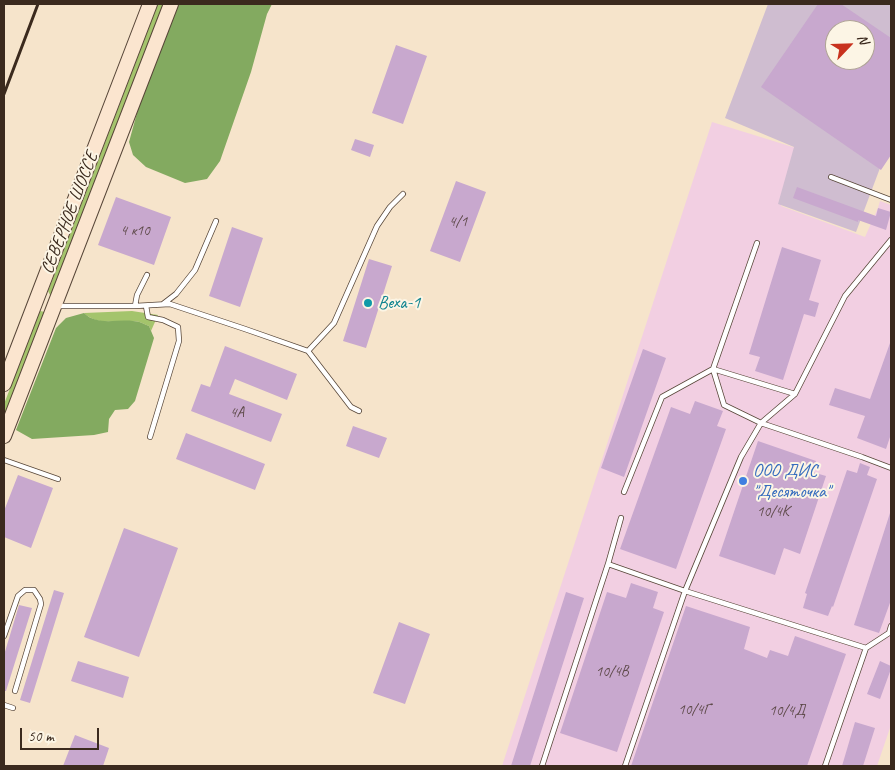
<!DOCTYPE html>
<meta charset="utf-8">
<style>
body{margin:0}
#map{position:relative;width:895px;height:770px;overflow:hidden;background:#f6e4cb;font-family:Caveat,sans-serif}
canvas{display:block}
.frame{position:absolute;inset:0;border:5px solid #3b2a1e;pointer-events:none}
.north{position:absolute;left:825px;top:20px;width:50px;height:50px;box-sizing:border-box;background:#fcf5e5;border:1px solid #afa495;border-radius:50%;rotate:66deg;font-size:14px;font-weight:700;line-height:20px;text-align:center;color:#3b2a1e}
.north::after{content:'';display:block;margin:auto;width:18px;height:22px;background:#c8321e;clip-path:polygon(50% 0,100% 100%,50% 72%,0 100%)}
.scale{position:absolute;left:20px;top:728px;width:79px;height:22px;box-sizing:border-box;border:2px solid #3b2a1e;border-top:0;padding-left:6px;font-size:15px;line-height:18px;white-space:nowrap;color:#3b2a1e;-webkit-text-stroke:4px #fcf5e5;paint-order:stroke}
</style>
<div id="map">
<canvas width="895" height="770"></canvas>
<div class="frame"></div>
<div class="north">N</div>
<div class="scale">50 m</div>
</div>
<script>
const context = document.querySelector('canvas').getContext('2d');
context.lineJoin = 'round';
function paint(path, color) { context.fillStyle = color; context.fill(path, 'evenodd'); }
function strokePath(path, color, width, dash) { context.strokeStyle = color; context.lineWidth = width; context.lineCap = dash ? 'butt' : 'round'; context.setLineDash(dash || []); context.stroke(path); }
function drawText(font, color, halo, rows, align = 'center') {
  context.font = font + ' Caveat,sans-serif'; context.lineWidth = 4; context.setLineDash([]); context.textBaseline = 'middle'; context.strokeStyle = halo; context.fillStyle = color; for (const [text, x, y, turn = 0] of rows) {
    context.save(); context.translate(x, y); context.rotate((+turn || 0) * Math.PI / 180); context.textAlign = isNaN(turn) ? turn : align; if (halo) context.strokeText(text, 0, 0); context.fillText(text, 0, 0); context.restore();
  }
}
paint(new Path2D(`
 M 712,122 L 796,148 L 781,206 L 865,237 L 878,208 L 880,201 L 891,205 L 891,725 L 877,766 L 502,766 Z`), '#f2cfe2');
paint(new Path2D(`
 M 768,4 L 891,4 L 891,153 L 880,168 L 856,232 L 778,204 L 794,147 L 725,118 ZM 835,30 L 865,30 L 865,60 L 835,60 Z`), '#cfbdd0');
paint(new Path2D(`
 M 158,4 L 164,4 L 52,295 L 50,295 L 48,291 Z
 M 40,311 L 45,312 L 4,421 L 4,404 Z
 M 132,311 L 158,315 L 151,331 L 149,326 C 144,324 139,321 133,321 C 116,320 97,326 84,313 Z`), '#a4c46c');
paint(new Path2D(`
 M 179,4 L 272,4 L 267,14 L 251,72 L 220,161 L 207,179 L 185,183 L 146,167 L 133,155 L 129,142 L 140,102 Z
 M 84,313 C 97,326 116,319 133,321 C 139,321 144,324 149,326 L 154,338 L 135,401 L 128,409 L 115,410 L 109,419 L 108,432 L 94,435 L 32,439 L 16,430 L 56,328 L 66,318 Z`), '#83aa60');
paint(new Path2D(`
 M 818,4 L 841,4 L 891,38 L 891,155 L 881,170 L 761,87 ZM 835,30 L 865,30 L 865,60 L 835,60 Z
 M 396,45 L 427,56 L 403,124 L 372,113 Z
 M 355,139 L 374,145 L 370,157 L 351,150 Z
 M 456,181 L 486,192 L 460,262 L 430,251 Z
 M 797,187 L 876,216 L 878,208 L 891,212 L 886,230 L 858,220 L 858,222 L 793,198 Z
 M 116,197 L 171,217 L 154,265 L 98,245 Z
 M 232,227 L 263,238 L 240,307 L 209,296 Z
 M 782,247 L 821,260 L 809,300 L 819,303 L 815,317 L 804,314 L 783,380 L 755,371 L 760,357 L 749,354 Z
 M 369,259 L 392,266 L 366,348 L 343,341 Z
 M 890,343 L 891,343 L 891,434 L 886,449 L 857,438 L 865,416 L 829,405 L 835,388 L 870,399 Z
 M 225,346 L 297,374 L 287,400 L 235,379 L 229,394 L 282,414 L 271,442 L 191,411 L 201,384 L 210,387 Z
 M 643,349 L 666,358 L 624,477 L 601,468 Z
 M 695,401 L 723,411 L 717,426 L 726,429 L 676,569 L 620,549 L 671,407 L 690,414 Z
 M 353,426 L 387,438 L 379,458 L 346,446 Z
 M 186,433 L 265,464 L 255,490 L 176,459 Z
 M 758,441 L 816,461 L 812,472 L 826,476 L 800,554 L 784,548 L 775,575 L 719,556 Z
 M 860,463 L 870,467 L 867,475 L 877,479 L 833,607 L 832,606 L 828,616 L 803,608 L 807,594 L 805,593 L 847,470 L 857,473 Z
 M 18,475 L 53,488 L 31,548 L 4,537 L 4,511 Z
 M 890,513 L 891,513 L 891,600 L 879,633 L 854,625 Z
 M 124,528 L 178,548 L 139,657 L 84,637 Z
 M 631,583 L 658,592 L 653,608 L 664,612 L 617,752 L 560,733 L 607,592 L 626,598 Z
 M 54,590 L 64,593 L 30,703 L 20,700 Z
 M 566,592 L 584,598 L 530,766 L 511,766 Z
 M 19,605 L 32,608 L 6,691 L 4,691 L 4,655 Z
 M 686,606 L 750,627 L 744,649 L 767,658 L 770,650 L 788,656 L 795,636 L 846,654 L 807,766 L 631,766 Z
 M 399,622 L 430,634 L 405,704 L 373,693 Z
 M 78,661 L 129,677 L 123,698 L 71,681 Z
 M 880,661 L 891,666 L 891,669 L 880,699 L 867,694 Z
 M 855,722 L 875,728 L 863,766 L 842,766 Z
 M 75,735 L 109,748 L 103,766 L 63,766 Z`), '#c8a8ce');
const service = new Path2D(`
 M 831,177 L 891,200
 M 757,243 L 713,369 L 795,394
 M 163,304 L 176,294 L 195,270 L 216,221
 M 56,306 L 135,306 L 170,304 L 245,329 L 308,351 L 351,407 L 359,411
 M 135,306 L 137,295 L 147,275
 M 146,306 L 148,317 L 163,320 L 178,327 L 179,341 L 150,437
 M 308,351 L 334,323 L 377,226 L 390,207 L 403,194
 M 4,460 L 58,479
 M 624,492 L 662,397 L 713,369 L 724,405 L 761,423 L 862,457 L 891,468
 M 608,564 L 685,591 L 866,648 L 825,766
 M 4,636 L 18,596 L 25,590 L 34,590 L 40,599 L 41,604 L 15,691
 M 866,648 L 889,633 L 891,626
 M 4,705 L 13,708
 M 542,766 L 608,564 L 621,518
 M 625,766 L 685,591 L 741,457 L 761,423 L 795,394 L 845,296 L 891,240`);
const secondary = new Path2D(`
 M 4,384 L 150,4
 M 4,436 L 171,4`);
strokePath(service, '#574638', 6);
strokePath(secondary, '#574638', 16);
strokePath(service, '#fff', 4.5);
strokePath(secondary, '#fbe5cf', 14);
strokePath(new Path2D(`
 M 4,94 L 38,4`), '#3b2a1e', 3);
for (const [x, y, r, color] of [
 [368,303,5,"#0f9aa8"],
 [743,481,5,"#3f7fe0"]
]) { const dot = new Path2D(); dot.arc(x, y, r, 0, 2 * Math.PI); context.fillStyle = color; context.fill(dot); strokePath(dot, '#fcf5e5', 2); }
drawText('15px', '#5e4a4a', null, [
 ["4/1",458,222],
 ["4 к10",135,231],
 ["4А",237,413],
 ["10/4К",773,512],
 ["10/4В",612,672],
 ["10/4Г",694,710],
 ["10/4Д",787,711]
]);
drawText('18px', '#3b2a1e', '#fcf5e5', [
 ["СЕВЕРНОЕ ШОССЕ",70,213,-69]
]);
drawText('18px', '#0d838f', '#fcf5e5', [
 ["Веха-1",378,303]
], 'left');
drawText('18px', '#366cbe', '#fcf5e5', [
 ["ООО ДИС",753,471],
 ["\"Десяточка\"",753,492]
], 'left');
</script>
